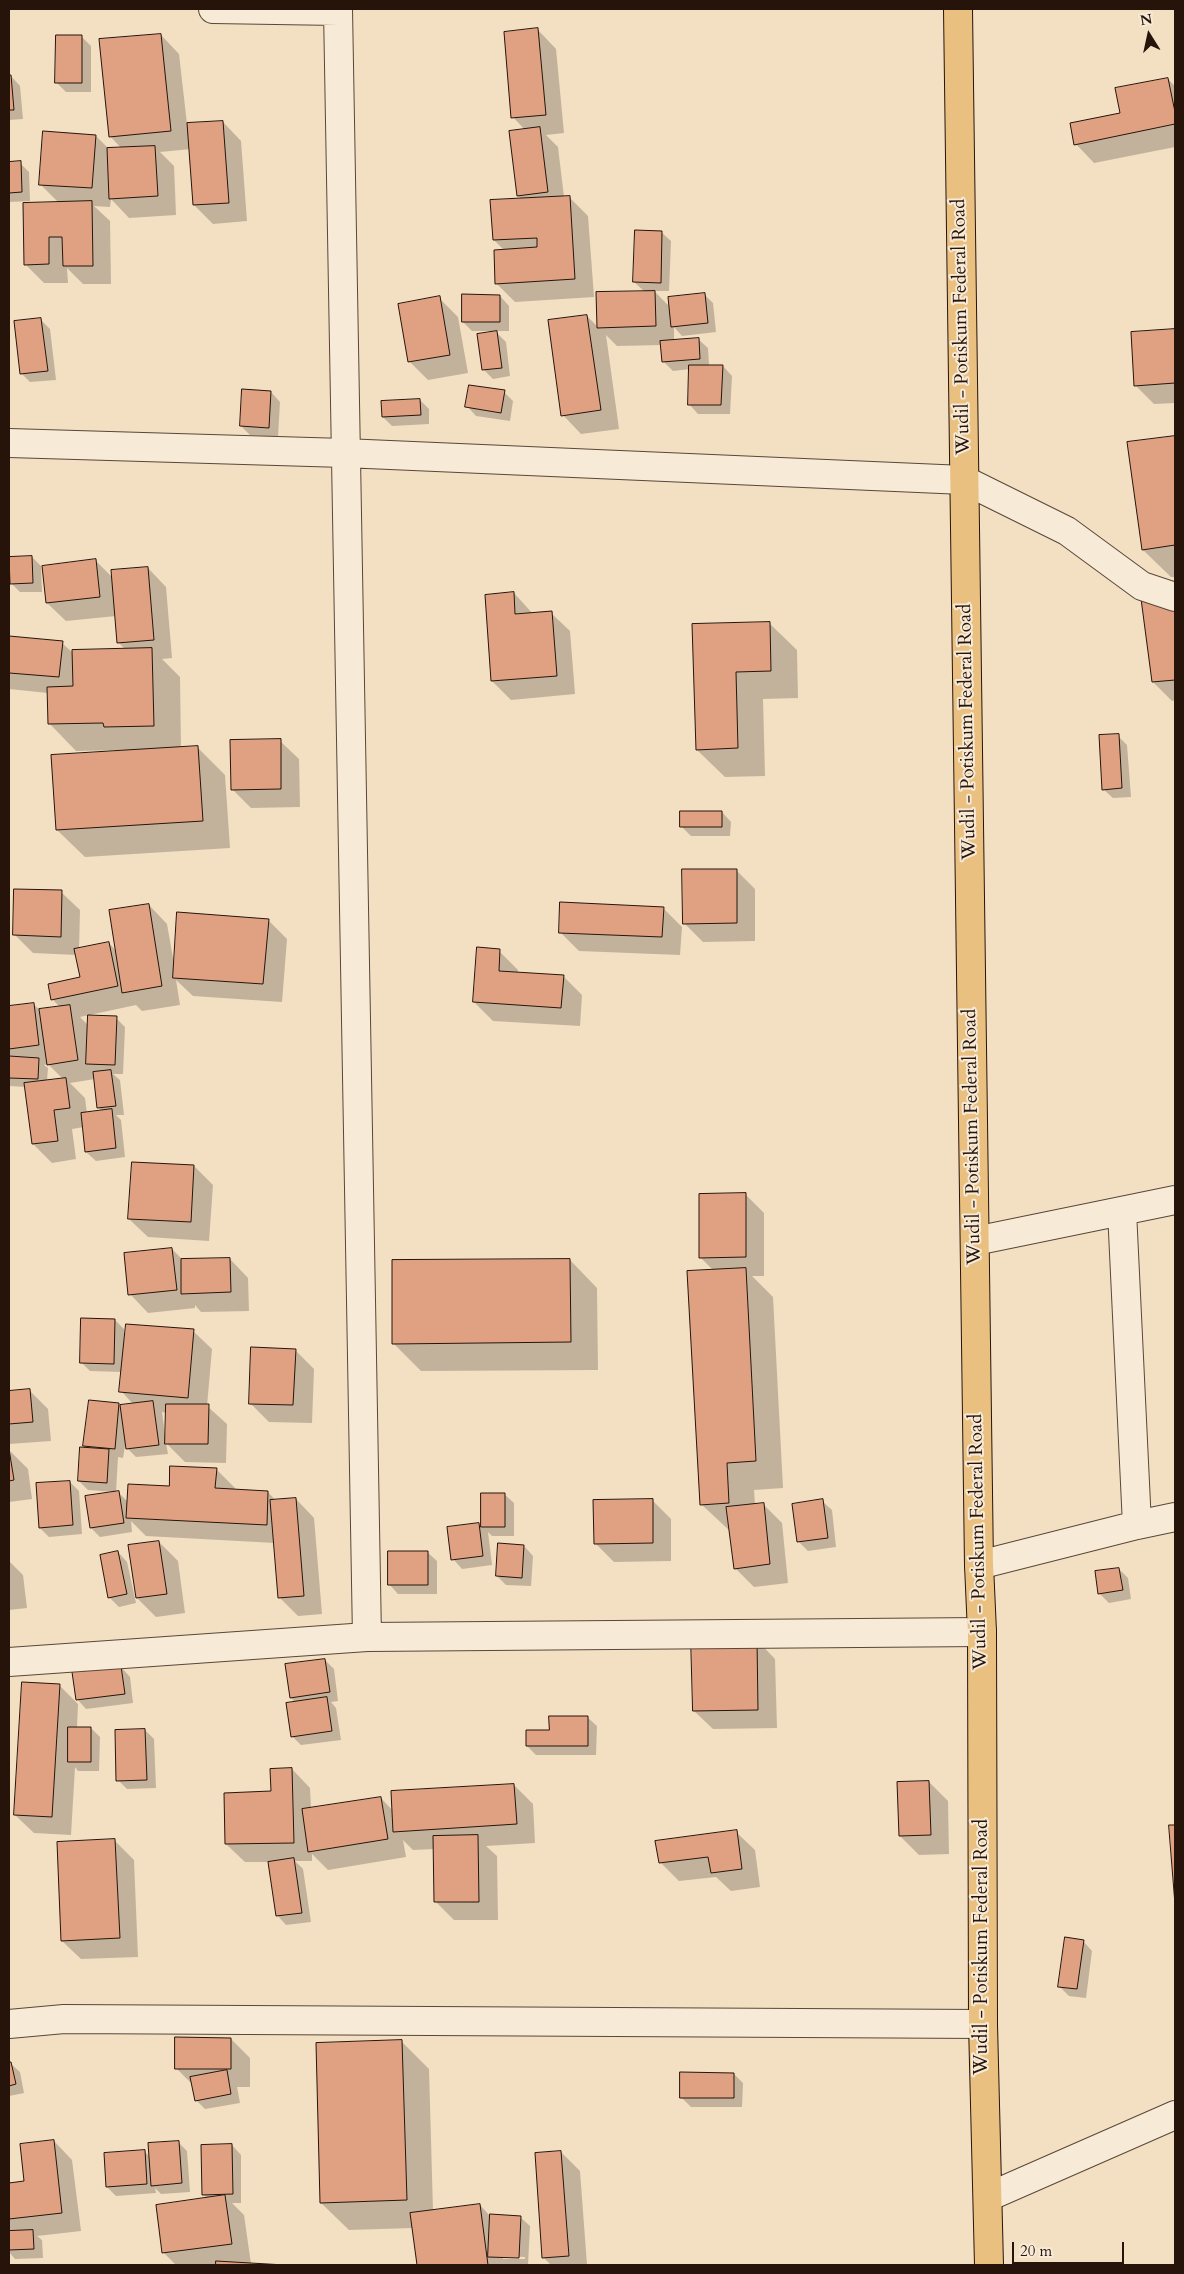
<!DOCTYPE html>
<style>
body{margin:0}
#map{position:relative;width:1184px;height:2274px;overflow:hidden;background:#f3dfc2;font-family:Cardo,serif}
canvas{display:block}
.frame{position:absolute;inset:0;border:10px solid #26140b;pointer-events:none}
.north{position:absolute;left:1124px;top:10px;width:50px;height:50px;-webkit-text-stroke:4px #f7ead7;paint-order:stroke;rotate:350deg;font-size:14px;font-weight:700;line-height:20px;text-align:center;color:#26140b}
.north::after{content:'';display:block;margin:auto;width:18px;height:22px;background:#26140b;clip-path:polygon(50% 0,100% 100%,50% 72%,0 100%)}
.scale{position:absolute;left:1012px;top:2242px;width:112px;height:22px;box-sizing:border-box;border:2px solid #26140b;border-top:0;padding-left:6px;font-size:15px;line-height:18px;white-space:nowrap;color:#26140b;-webkit-text-stroke:4px #f7ead7;paint-order:stroke}
</style>
<div id="map">
<canvas width="1184" height="2274"></canvas>
<div class="frame"></div>
<div class="north">N</div>
<div class="scale">20 m</div>
</div>
<script>
const context = document.querySelector('canvas').getContext('2d');
context.lineJoin = 'round';
function paint(path, color) { context.fillStyle = color; context.fill(path, 'evenodd'); }
function strokePath(path, color, width, dash) { context.strokeStyle = color; context.lineWidth = width; context.lineCap = dash ? 'butt' : 'round'; context.setLineDash(dash || []); context.stroke(path); }
function drawText(font, color, halo, rows, align = 'center') {
  context.font = font + ' Cardo,serif'; context.lineWidth = 4; context.setLineDash([]); context.textBaseline = 'middle'; context.strokeStyle = halo; context.fillStyle = color; for (const [text, x, y, turn = 0] of rows) {
    context.save(); context.translate(x, y); context.rotate((+turn || 0) * Math.PI / 180); context.textAlign = isNaN(turn) ? turn : align; if (halo) context.strokeText(text, 0, 0); context.fillText(text, 0, 0); context.restore();
  }
}
paint(new Path2D(`
 M 538,30 L 556,49 L 564,133 L 546,135 L 558,147 L 564,197 L 569,197 L 588,216 L 594,297 L 515,302 L 497,284 L 504,250 L 494,240 L 522,200 L 518,196 L 525,130 L 513,117 Z
 M 161,35 L 179,54 L 187,124 L 223,122 L 241,141 L 247,221 L 213,224 L 194,205 L 191,149 L 160,152 L 174,166 L 176,215 L 129,218 L 111,199 L 110,207 L 94,206 L 110,221 L 111,284 L 83,284 L 67,268 L 68,283 L 44,283 L 25,264 L 59,203 L 40,184 L 96,136 L 109,149 L 122,149 L 110,136 Z
 M 82,37 L 91,46 L 91,92 L 66,92 L 57,83 Z
 M 11,76 L 20,86 L 23,119 L 9,120 L 9,77 Z
 M 1168,79 L 1175,86 L 1175,147 L 1094,163 L 1076,144 Z
 M 9,163 L 20,163 L 29,172 L 30,201 L 9,202 Z
 M 661,232 L 671,241 L 669,291 L 654,291 L 671,308 L 704,294 L 713,303 L 716,332 L 682,336 L 674,327 L 674,341 L 698,339 L 708,348 L 709,366 L 723,366 L 732,376 L 730,414 L 698,414 L 689,404 L 690,369 L 673,371 L 663,361 L 662,345 L 617,346 L 606,335 L 619,429 L 581,434 L 563,415 L 587,316 L 598,327 L 645,292 L 634,282 Z
 M 500,296 L 509,306 L 509,331 L 472,331 L 463,322 Z
 M 439,298 L 458,317 L 468,373 L 428,380 L 409,361 Z
 M 40,319 L 50,329 L 56,380 L 30,382 L 21,373 Z
 M 495,331 L 506,342 L 510,376 L 493,379 L 484,370 Z
 M 1175,331 L 1175,403 L 1154,404 L 1136,386 L 1132,334 Z
 M 271,392 L 280,402 L 278,437 L 250,435 L 241,426 Z
 M 504,392 L 513,401 L 510,421 L 476,416 L 467,406 Z
 M 420,400 L 429,409 L 429,424 L 392,426 L 383,417 Z
 M 1175,437 L 1175,577 L 1171,577 L 1143,550 L 1129,443 Z
 M 32,557 L 41,566 L 42,592 L 20,592 L 11,583 Z
 M 95,560 L 113,578 L 148,568 L 166,587 L 172,658 L 162,659 L 180,677 L 181,749 L 198,748 L 225,775 L 230,848 L 85,857 L 57,830 L 123,750 L 76,751 L 49,723 L 48,693 L 9,689 L 9,638 L 62,643 L 74,654 L 126,650 L 119,643 L 116,616 L 66,621 L 47,603 Z
 M 1175,588 L 1175,700 L 1172,701 L 1153,682 Z
 M 514,593 L 533,614 L 551,613 L 570,631 L 575,694 L 511,700 L 492,681 Z
 M 769,623 L 797,650 L 798,698 L 763,699 L 765,776 L 725,777 L 697,750 L 693,625 Z
 M 1118,736 L 1127,745 L 1131,797 L 1113,798 L 1103,789 Z
 M 280,741 L 299,759 L 300,807 L 251,808 L 232,789 Z
 M 722,812 L 731,822 L 730,836 L 691,836 L 681,826 Z
 M 736,870 L 755,889 L 755,941 L 703,942 L 684,923 Z
 M 61,892 L 80,910 L 79,949 L 109,943 L 117,952 L 149,905 L 167,924 L 174,964 L 268,920 L 287,939 L 282,1002 L 193,996 L 176,980 L 180,1005 L 142,1011 L 136,1005 L 80,1017 L 89,1026 L 116,1018 L 125,1027 L 123,1074 L 113,1074 L 120,1080 L 124,1115 L 116,1115 L 121,1120 L 125,1157 L 96,1161 L 86,1152 L 84,1127 L 72,1129 L 76,1159 L 52,1163 L 33,1144 L 26,1087 L 9,1086 L 9,1007 L 33,1004 L 40,1010 L 61,1008 L 53,1000 L 82,978 L 77,955 L 33,953 L 14,934 ZM 48,1064 L 63,1079 L 47,1081 L 48,1068 L 44,1065 ZM 95,1079 L 98,1107 L 103,1112 L 87,1114 L 85,1098 L 70,1083 Z
 M 663,908 L 682,927 L 680,955 L 579,951 L 560,932 Z
 M 499,951 L 518,970 L 518,973 L 563,976 L 582,995 L 580,1026 L 493,1021 L 474,1002 Z
 M 194,1166 L 213,1185 L 209,1241 L 148,1237 L 129,1219 Z
 M 745,1194 L 764,1213 L 764,1276 L 752,1276 L 773,1297 L 783,1488 L 754,1490 L 755,1505 L 763,1504 L 782,1523 L 788,1583 L 754,1587 L 735,1568 L 731,1532 L 701,1504 L 714,1271 L 700,1257 Z
 M 172,1249 L 183,1260 L 230,1259 L 248,1278 L 249,1311 L 201,1312 L 195,1305 L 195,1308 L 148,1313 L 130,1294 Z
 M 570,1260 L 597,1288 L 598,1370 L 421,1371 L 393,1343 Z
 M 115,1320 L 124,1329 L 124,1339 L 193,1331 L 212,1349 L 207,1406 L 227,1424 L 226,1463 L 185,1462 L 166,1443 L 168,1454 L 136,1457 L 125,1446 L 123,1458 L 118,1457 L 116,1492 L 88,1490 L 79,1481 L 90,1401 L 119,1404 L 121,1407 L 134,1405 L 121,1391 L 122,1372 L 90,1371 L 81,1362 ZM 162,1412 L 167,1413 L 166,1435 L 165,1435 Z
 M 295,1350 L 314,1369 L 312,1423 L 269,1422 L 250,1403 Z
 M 29,1390 L 48,1409 L 51,1441 L 9,1444 L 9,1392 Z
 M 9,1450 L 28,1469 L 32,1499 L 9,1502 Z
 M 216,1469 L 235,1488 L 235,1491 L 268,1492 L 276,1501 L 296,1499 L 314,1518 L 322,1614 L 298,1616 L 279,1597 L 275,1543 L 146,1536 L 131,1521 L 132,1532 L 100,1537 L 91,1528 L 119,1493 L 128,1502 Z
 M 70,1482 L 79,1491 L 82,1534 L 49,1537 L 40,1528 Z
 M 504,1494 L 514,1503 L 514,1536 L 492,1536 L 488,1532 L 492,1565 L 462,1569 L 453,1559 L 479,1525 L 482,1528 L 482,1495 Z
 M 652,1500 L 671,1519 L 671,1561 L 614,1562 L 595,1543 Z
 M 822,1501 L 832,1510 L 836,1547 L 808,1551 L 799,1542 Z
 M 159,1542 L 178,1561 L 185,1613 L 156,1617 L 137,1598 Z
 M 524,1546 L 533,1556 L 531,1586 L 506,1585 L 497,1576 Z
 M 118,1552 L 127,1562 L 136,1603 L 119,1607 L 110,1598 Z
 M 427,1552 L 437,1561 L 437,1594 L 398,1594 L 389,1584 Z
 M 9,1561 L 23,1575 L 27,1608 L 9,1610 Z
 M 1119,1569 L 1128,1578 L 1131,1599 L 1109,1603 L 1100,1594 Z
 M 757,1640 L 775,1659 L 777,1728 L 713,1729 L 694,1711 Z
 M 325,1660 L 334,1669 L 338,1701 L 331,1702 L 336,1708 L 341,1740 L 301,1745 L 292,1736 L 296,1703 L 291,1698 Z
 M 121,1667 L 130,1677 L 133,1703 L 86,1709 L 77,1699 Z
 M 60,1686 L 78,1704 L 77,1728 L 91,1728 L 100,1737 L 99,1771 L 78,1771 L 75,1767 L 71,1835 L 34,1833 L 15,1815 Z
 M 587,1717 L 597,1726 L 596,1755 L 536,1755 L 527,1746 L 551,1731 Z
 M 145,1730 L 154,1739 L 156,1788 L 127,1789 L 118,1780 Z
 M 292,1769 L 310,1788 L 311,1809 L 381,1798 L 393,1811 L 514,1785 L 533,1804 L 535,1843 L 486,1846 L 497,1856 L 498,1920 L 454,1920 L 435,1901 L 434,1849 L 413,1850 L 403,1840 L 406,1857 L 328,1870 L 312,1854 L 312,1861 L 295,1861 L 303,1869 L 311,1922 L 286,1925 L 277,1915 L 269,1862 L 245,1862 L 226,1844 Z
 M 929,1782 L 948,1801 L 949,1854 L 919,1855 L 900,1836 Z
 M 1175,1826 L 1175,1888 L 1170,1827 Z
 M 736,1832 L 755,1850 L 760,1887 L 731,1891 L 716,1877 L 679,1881 L 660,1862 Z
 M 115,1841 L 134,1860 L 138,1957 L 81,1959 L 62,1941 Z
 M 1083,1941 L 1092,1951 L 1086,1998 L 1069,1996 L 1060,1987 Z
 M 231,2039 L 250,2058 L 250,2087 L 237,2087 L 240,2103 L 205,2109 L 196,2100 L 193,2085 L 176,2068 Z
 M 401,2041 L 429,2069 L 433,2211 L 480,2205 L 490,2216 L 520,2217 L 530,2226 L 528,2265 L 418,2265 L 413,2228 L 349,2230 L 321,2203 ZM 503,2256 L 525,2257 L 525,2259 L 503,2259 Z
 M 10,2063 L 20,2072 L 24,2093 L 9,2096 L 9,2064 Z
 M 734,2074 L 743,2083 L 742,2107 L 691,2107 L 681,2097 Z
 M 54,2141 L 72,2160 L 81,2231 L 37,2236 L 42,2240 L 43,2258 L 15,2259 L 9,2252 L 9,2185 L 25,2183 Z
 M 178,2142 L 187,2151 L 190,2192 L 161,2194 L 155,2188 L 156,2193 L 116,2196 L 107,2187 L 144,2151 L 150,2157 Z
 M 232,2145 L 241,2155 L 241,2203 L 232,2203 L 244,2215 L 251,2264 L 264,2265 L 176,2265 L 163,2252 L 208,2199 L 203,2194 Z
 M 561,2152 L 580,2171 L 587,2265 L 551,2265 L 543,2257 Z`), '#0003');
const building = new Path2D(`
 M 538,28 L 546,115 L 511,118 L 504,32 Z
 M 161,34 L 171,131 L 109,137 L 99,39 Z
 M 56,35 L 82,35 L 82,83 L 55,83 Z
 M 9,75 L 11,75 L 14,110 L 9,110 Z
 M 1168,78 L 1175,112 L 1175,124 L 1074,145 L 1070,123 L 1120,113 L 1115,88 Z
 M 223,121 L 229,203 L 193,205 L 187,123 Z
 M 540,127 L 548,192 L 517,196 L 509,131 Z
 M 43,131 L 96,135 L 92,188 L 39,185 Z
 M 155,146 L 158,196 L 109,199 L 107,148 Z
 M 21,161 L 22,192 L 9,193 L 9,162 Z
 M 570,196 L 575,279 L 495,284 L 494,250 L 537,247 L 537,238 L 493,240 L 490,200 Z
 M 92,201 L 93,266 L 63,266 L 62,237 L 49,237 L 49,264 L 24,265 L 23,203 Z
 M 635,230 L 662,231 L 661,283 L 633,282 Z
 M 655,291 L 656,326 L 597,328 L 596,292 Z
 M 705,293 L 708,323 L 671,327 L 668,297 Z
 M 462,294 L 500,295 L 500,322 L 462,322 Z
 M 440,296 L 450,355 L 408,362 L 398,304 Z
 M 587,315 L 601,410 L 561,416 L 548,320 Z
 M 41,318 L 48,371 L 20,374 L 14,321 Z
 M 1175,329 L 1175,383 L 1134,386 L 1131,332 Z
 M 497,331 L 502,368 L 482,370 L 477,334 Z
 M 699,338 L 700,359 L 662,362 L 660,341 Z
 M 689,365 L 723,365 L 721,405 L 688,405 Z
 M 469,385 L 505,390 L 501,413 L 465,407 Z
 M 242,389 L 271,391 L 269,428 L 240,426 Z
 M 420,399 L 421,415 L 382,417 L 381,401 Z
 M 1175,436 L 1175,545 L 1142,550 L 1127,442 Z
 M 32,556 L 33,583 L 10,584 L 9,557 Z
 M 96,559 L 100,597 L 46,603 L 42,566 Z
 M 148,567 L 154,640 L 117,643 L 111,570 Z
 M 1175,587 L 1175,680 L 1152,682 L 1140,591 Z
 M 514,592 L 515,614 L 552,611 L 557,676 L 491,681 L 485,595 Z
 M 770,622 L 771,671 L 736,672 L 738,748 L 696,750 L 692,624 Z
 M 9,636 L 63,641 L 59,677 L 9,673 Z
 M 152,648 L 154,726 L 104,727 L 103,723 L 48,724 L 47,687 L 73,686 L 72,650 Z
 M 1119,734 L 1122,788 L 1102,790 L 1099,735 Z
 M 281,739 L 281,789 L 231,790 L 230,740 Z
 M 198,746 L 203,821 L 56,830 L 51,755 Z
 M 680,811 L 722,811 L 722,827 L 680,827 Z
 M 682,869 L 737,869 L 737,923 L 683,924 Z
 M 14,889 L 62,890 L 61,937 L 13,935 Z
 M 560,902 L 664,907 L 662,937 L 559,933 Z
 M 149,904 L 162,986 L 122,993 L 109,910 Z
 M 177,912 L 269,919 L 263,984 L 173,978 Z
 M 109,942 L 118,986 L 51,1000 L 48,984 L 80,977 L 74,949 Z
 M 477,947 L 500,949 L 499,971 L 564,975 L 561,1008 L 473,1002 Z
 M 34,1003 L 39,1045 L 9,1049 L 9,1006 Z
 M 70,1005 L 78,1060 L 47,1065 L 39,1009 Z
 M 88,1015 L 117,1016 L 115,1065 L 86,1064 Z
 M 9,1056 L 39,1058 L 38,1079 L 9,1078 Z
 M 111,1070 L 116,1106 L 97,1108 L 93,1072 Z
 M 66,1078 L 70,1108 L 54,1110 L 58,1141 L 32,1144 L 24,1083 Z
 M 112,1109 L 116,1148 L 85,1152 L 81,1113 Z
 M 132,1162 L 194,1165 L 191,1222 L 128,1219 Z
 M 746,1193 L 746,1257 L 699,1258 L 699,1194 Z
 M 172,1248 L 177,1290 L 128,1295 L 124,1253 Z
 M 230,1258 L 231,1292 L 181,1294 L 181,1259 Z
 M 570,1259 L 571,1342 L 392,1344 L 392,1260 Z
 M 746,1268 L 756,1461 L 727,1463 L 729,1503 L 700,1505 L 687,1271 Z
 M 81,1318 L 115,1319 L 114,1364 L 80,1363 Z
 M 126,1324 L 194,1329 L 188,1398 L 119,1392 Z
 M 251,1347 L 296,1349 L 293,1405 L 249,1404 Z
 M 30,1389 L 33,1422 L 9,1424 L 9,1391 Z
 M 89,1400 L 119,1403 L 115,1449 L 83,1446 Z
 M 153,1401 L 159,1445 L 126,1449 L 120,1405 Z
 M 166,1404 L 209,1404 L 208,1444 L 165,1444 Z
 M 80,1447 L 109,1449 L 107,1483 L 78,1481 Z
 M 9,1449 L 14,1480 L 9,1481 Z
 M 170,1466 L 217,1468 L 215,1488 L 268,1491 L 267,1525 L 126,1518 L 128,1484 L 169,1486 Z
 M 70,1481 L 73,1525 L 39,1528 L 36,1483 Z
 M 119,1491 L 124,1523 L 90,1528 L 85,1496 Z
 M 481,1493 L 505,1493 L 505,1527 L 481,1527 Z
 M 296,1498 L 304,1596 L 278,1598 L 270,1500 Z
 M 653,1499 L 653,1543 L 594,1544 L 593,1500 Z
 M 823,1499 L 828,1538 L 797,1542 L 792,1504 Z
 M 764,1503 L 770,1564 L 734,1569 L 726,1507 Z
 M 479,1523 L 483,1556 L 451,1560 L 447,1527 Z
 M 159,1541 L 167,1594 L 136,1598 L 128,1545 Z
 M 498,1543 L 524,1545 L 522,1578 L 496,1576 Z
 M 118,1551 L 127,1594 L 108,1598 L 100,1555 Z
 M 388,1551 L 428,1551 L 428,1585 L 388,1585 Z
 M 1119,1568 L 1123,1590 L 1098,1594 L 1095,1571 Z
 M 691,1639 L 757,1639 L 758,1710 L 693,1711 Z
 M 325,1659 L 330,1692 L 290,1698 L 285,1664 Z
 M 121,1666 L 125,1694 L 76,1700 L 72,1672 Z
 M 22,1682 L 60,1684 L 52,1817 L 14,1815 Z
 M 327,1697 L 332,1731 L 291,1737 L 286,1703 Z
 M 549,1716 L 588,1716 L 588,1746 L 526,1746 L 526,1730 L 549,1730 Z
 M 68,1727 L 91,1727 L 91,1762 L 68,1762 Z
 M 145,1729 L 147,1780 L 116,1781 L 115,1730 Z
 M 292,1768 L 294,1843 L 225,1844 L 224,1793 L 271,1791 L 270,1769 Z
 M 929,1781 L 931,1835 L 899,1836 L 897,1782 Z
 M 514,1784 L 517,1824 L 393,1832 L 391,1791 Z
 M 381,1797 L 388,1839 L 308,1852 L 302,1809 Z
 M 1169,1825 L 1175,1825 L 1175,1904 Z
 M 737,1830 L 742,1869 L 711,1873 L 708,1857 L 659,1863 L 655,1841 Z
 M 478,1835 L 479,1902 L 434,1902 L 433,1836 Z
 M 115,1839 L 120,1938 L 61,1941 L 57,1842 Z
 M 294,1858 L 302,1913 L 276,1916 L 268,1862 Z
 M 1065,1937 L 1084,1940 L 1077,1989 L 1058,1987 Z
 M 175,2037 L 231,2038 L 231,2069 L 175,2069 Z
 M 402,2040 L 407,2200 L 320,2203 L 316,2043 Z
 M 9,2062 L 11,2062 L 16,2084 L 9,2086 Z
 M 227,2070 L 231,2094 L 195,2101 L 190,2077 Z
 M 680,2072 L 734,2073 L 734,2098 L 680,2098 Z
 M 54,2140 L 62,2213 L 9,2219 L 9,2183 L 24,2181 L 20,2144 Z
 M 179,2141 L 182,2183 L 151,2186 L 148,2143 Z
 M 232,2144 L 233,2194 L 202,2195 L 201,2145 Z
 M 145,2150 L 147,2184 L 106,2187 L 104,2153 Z
 M 561,2151 L 569,2256 L 542,2258 L 535,2153 Z
 M 225,2195 L 232,2244 L 162,2253 L 156,2205 Z
 M 480,2204 L 488,2265 L 417,2265 L 410,2213 Z
 M 490,2214 L 521,2216 L 519,2258 L 488,2257 Z
 M 33,2230 L 34,2249 L 9,2250 L 9,2231 Z
 M 216,2261 L 285,2265 L 216,2265 Z`);
paint(building, '#e0a182');
strokePath(building, '#26140b', 1);
const minor = new Path2D(`
 M 213,9 L 338,11
 M 338,9 L 367,1637
 M 9,443 L 344,453 L 964,480 L 1067,531 L 1142,586 L 1175,597
 M 1122,1211 L 1137,1525
 M 975,1241 L 1175,1200
 M 979,1565 L 1137,1525 L 1175,1517
 M 9,1662 L 367,1637 L 982,1632
 M 9,2024 L 64,2019 L 983,2024
 M 988,2197 L 1175,2115`);
const primary = new Path2D(`
 M 958,9 L 979,1565 L 982,1632 L 983,2024 L 989,2265`);
strokePath(minor, '#594739', 30);
strokePath(primary, '#26140b', 30);
strokePath(minor, '#f7ead7', 28);
strokePath(primary, '#eac081', 28);
drawText('19px', '#26140b', '#f7ead7', [
 ["Wudil - Potiskum Federal Road",962,327,-91],
 ["Wudil - Potiskum Federal Road",968,732,-91],
 ["Wudil - Potiskum Federal Road",973,1137,-91],
 ["Wudil - Potiskum Federal Road",979,1542,-91],
 ["Wudil - Potiskum Federal Road",983,1947,-90]
]);
</script>
